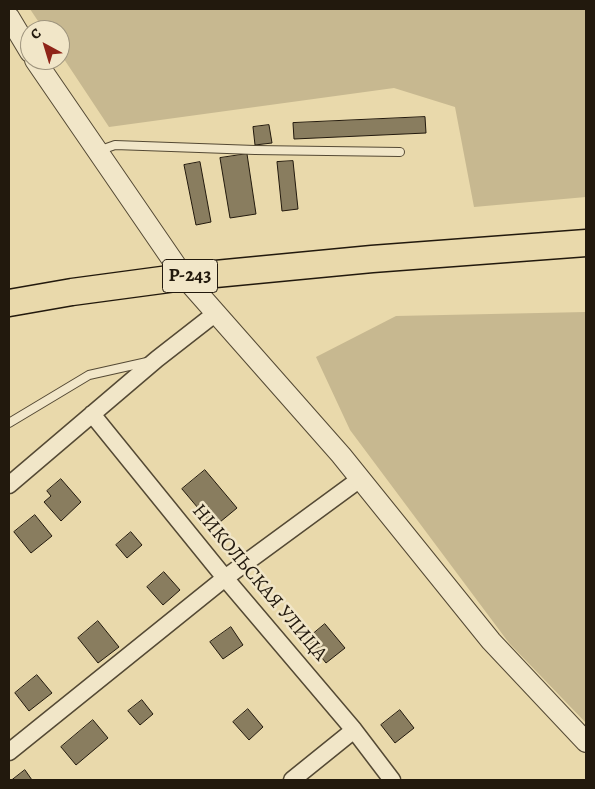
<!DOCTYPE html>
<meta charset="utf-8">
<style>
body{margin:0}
#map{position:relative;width:595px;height:789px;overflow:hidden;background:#e9d9ab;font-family:Alegreya,serif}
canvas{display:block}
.frame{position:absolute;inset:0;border:10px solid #22190d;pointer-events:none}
.north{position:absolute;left:20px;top:20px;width:50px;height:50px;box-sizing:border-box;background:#f1e6c8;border:1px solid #9e947d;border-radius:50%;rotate:321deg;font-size:14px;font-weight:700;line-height:20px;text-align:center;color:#22190d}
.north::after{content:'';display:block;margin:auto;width:18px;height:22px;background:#8f2418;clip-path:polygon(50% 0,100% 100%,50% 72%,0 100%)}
</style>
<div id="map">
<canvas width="595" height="789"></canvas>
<div class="frame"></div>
<div class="north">С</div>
</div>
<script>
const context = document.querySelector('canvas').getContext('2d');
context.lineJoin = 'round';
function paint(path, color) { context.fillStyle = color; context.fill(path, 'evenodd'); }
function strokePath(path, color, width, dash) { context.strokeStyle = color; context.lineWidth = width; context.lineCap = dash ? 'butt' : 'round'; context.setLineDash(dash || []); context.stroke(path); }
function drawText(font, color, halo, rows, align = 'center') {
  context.font = font + ' Alegreya,serif'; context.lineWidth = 5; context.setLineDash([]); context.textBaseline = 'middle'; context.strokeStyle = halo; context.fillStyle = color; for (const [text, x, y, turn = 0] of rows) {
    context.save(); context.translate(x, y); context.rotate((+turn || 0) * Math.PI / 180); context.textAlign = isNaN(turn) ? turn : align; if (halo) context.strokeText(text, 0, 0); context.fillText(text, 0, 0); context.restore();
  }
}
paint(new Path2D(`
 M 30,9 L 586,9 L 586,197 L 474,207 L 455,107 L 394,88 L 109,127 L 60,53 L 60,30 L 44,30 Z
 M 586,312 L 586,723 L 509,643 L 350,430 L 316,357 L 396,316 Z`), '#c7b890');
const building = new Path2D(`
 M 425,117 L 426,133 L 294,139 L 293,123 Z
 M 269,125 L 272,143 L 255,145 L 253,127 Z
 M 247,154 L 256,214 L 230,218 L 220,158 Z
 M 293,161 L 298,209 L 282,211 L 277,162 Z
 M 200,162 L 211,222 L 196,225 L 184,165 Z
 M 205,470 L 237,508 L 214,527 L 182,489 Z
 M 61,479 L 81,502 L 61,521 L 44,502 L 51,496 L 47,491 Z
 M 35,515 L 52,536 L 31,553 L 14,532 Z
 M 131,532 L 142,545 L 127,558 L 116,545 Z
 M 164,572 L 180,590 L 163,605 L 147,587 Z
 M 98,621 L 119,647 L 98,663 L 78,638 Z
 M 325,624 L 345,648 L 326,663 L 307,639 Z
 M 231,627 L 243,645 L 223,659 L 210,642 Z
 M 37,675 L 52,693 L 29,711 L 15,693 Z
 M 142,700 L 153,714 L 140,725 L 128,711 Z
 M 248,709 L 263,727 L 249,740 L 233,722 Z
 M 400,710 L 414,728 L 395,743 L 381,725 Z
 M 93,720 L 108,738 L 76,765 L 61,747 Z
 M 25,770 L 32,780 L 12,780 Z`);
paint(building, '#897d5f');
strokePath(building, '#22190d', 1);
const service = new Path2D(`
 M 98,151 L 115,145 L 255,150 L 400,152
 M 9,423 L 89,375 L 147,362`);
const minor = new Path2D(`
 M 92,414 L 225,578 L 354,730 L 392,780
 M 9,485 L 157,359 L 216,313
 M 9,752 L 225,578 L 360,479
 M 292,780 L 354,730`);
const tertiary = new Path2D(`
 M 9,17 L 30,52
 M 35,60 L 184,277 L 341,455 L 491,641 L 586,742`);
const trunk = new Path2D(`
 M 9,303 L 72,292 L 184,277 L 372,259 L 586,243`);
strokePath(service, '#544934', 10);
strokePath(minor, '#544934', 19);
strokePath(tertiary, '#544934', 22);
strokePath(trunk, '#22190d', 29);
strokePath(service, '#f1e6c8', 8);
strokePath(minor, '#f1e6c8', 16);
strokePath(tertiary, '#f1e6c8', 20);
strokePath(trunk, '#e9d9ab', 26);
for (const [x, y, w] of [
 [190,276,55]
]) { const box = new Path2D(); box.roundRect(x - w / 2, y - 16.5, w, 33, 4); context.fillStyle = '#f1e6c8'; context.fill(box); strokePath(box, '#22190d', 1); }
drawText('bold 19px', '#22190d', null, [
 ["Р-243",190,276]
]);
drawText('20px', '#22190d', '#f1e6c8', [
 ["НИКОЛЬСКАЯ УЛИЦА",259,583,50]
]);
</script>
